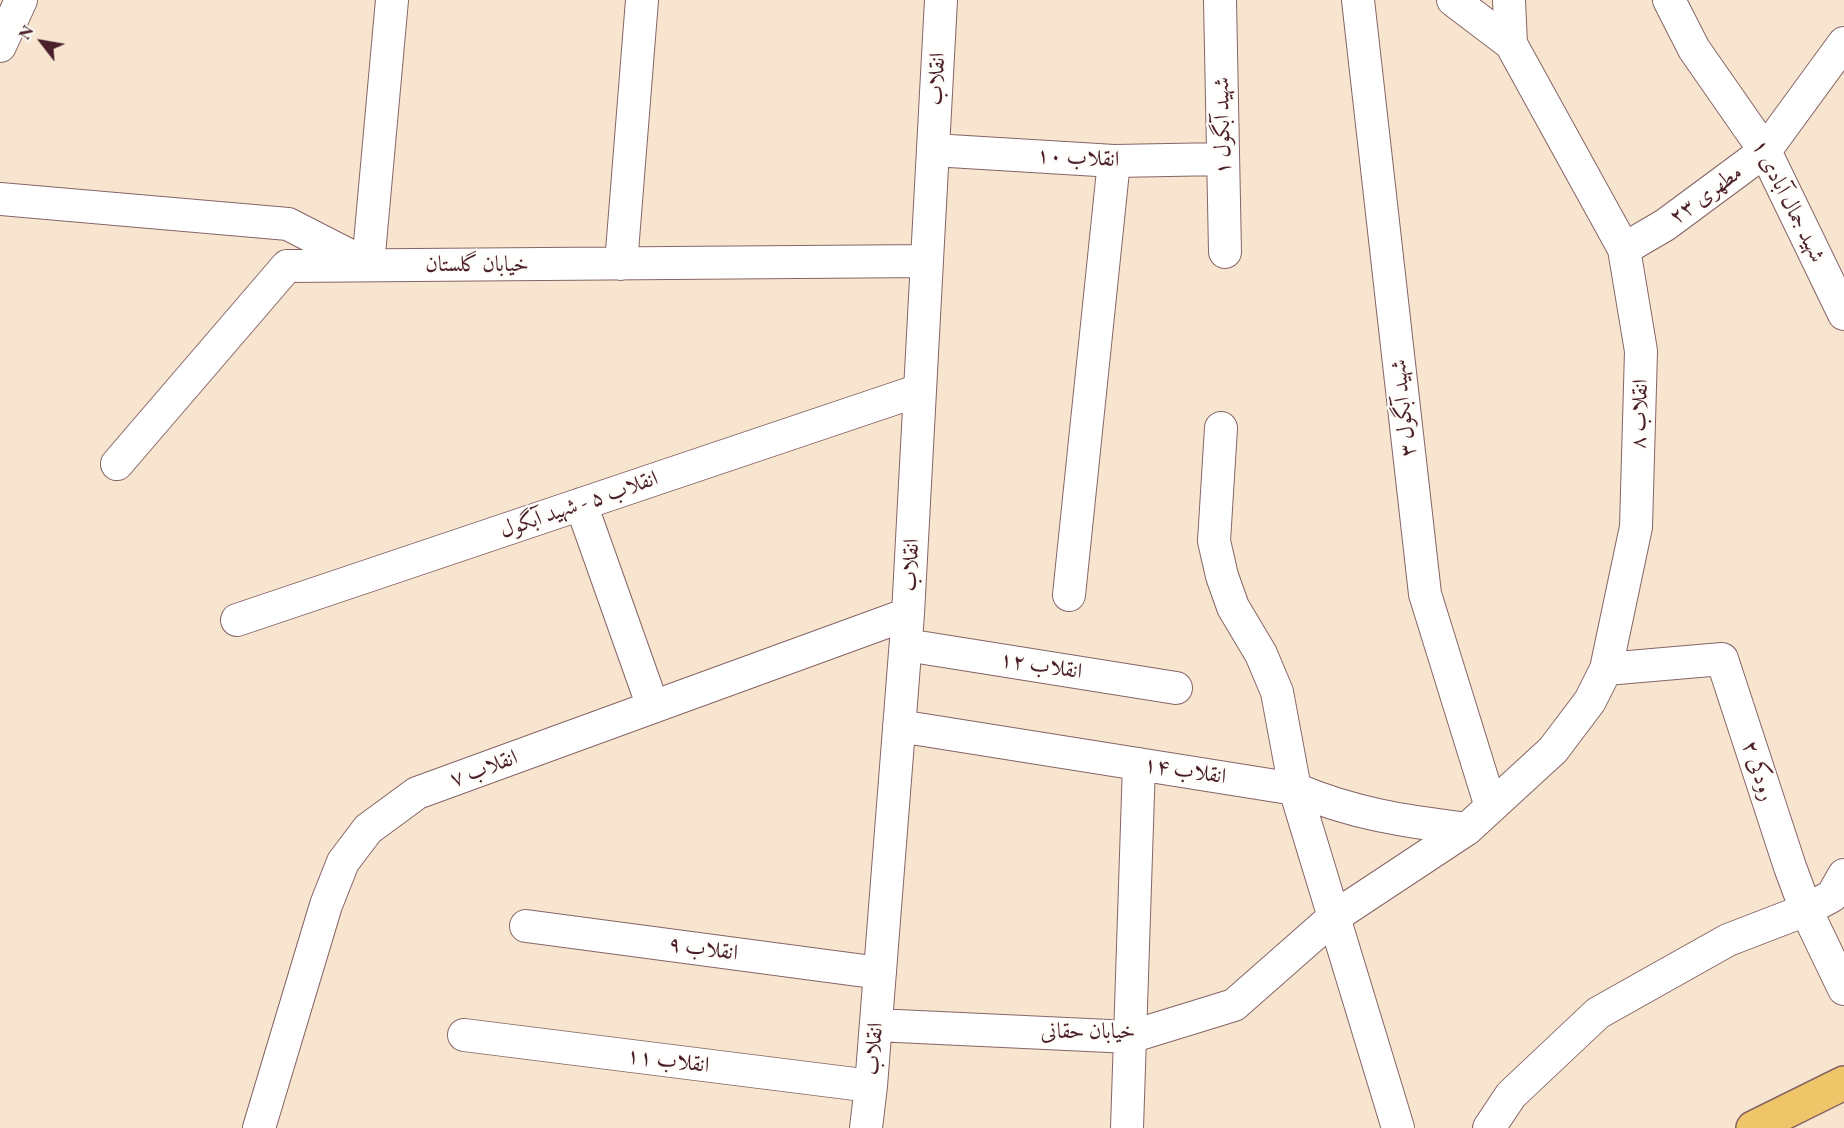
<!DOCTYPE html>
<meta charset="utf-8">
<style>
body{margin:0}
#map{position:relative;width:1844px;height:1128px;overflow:hidden;background:#f7e5d0;font-family:"EB Garamond",serif}
canvas{display:block}
.north{position:absolute;left:12px;top:12px;width:60px;height:60px;-webkit-text-stroke:4px #fdfcf7;paint-order:stroke;rotate:301deg;font-size:16px;font-weight:700;line-height:24px;text-align:center;color:#4a1f2b}
.north::after{content:'';display:block;margin:auto;width:21px;height:27px;background:#4a1f2b;clip-path:polygon(50% 0,100% 100%,50% 72%,0 100%)}
</style>
<div id="map">
<canvas width="1844" height="1128"></canvas>
<div class="north">N</div>
</div>
<script>
const context = document.querySelector('canvas').getContext('2d');
context.lineJoin = 'round';
function strokePath(path, color, width, dash) { context.strokeStyle = color; context.lineWidth = width; context.lineCap = dash ? 'butt' : 'round'; context.setLineDash(dash || []); context.stroke(path); }
function drawText(font, color, halo, rows, align = 'center') {
  context.font = font + ' "EB Garamond",Amiri,serif'; context.lineWidth = 4.5; context.setLineDash([]); context.textBaseline = 'middle'; context.strokeStyle = halo; context.fillStyle = color; for (const [text, x, y, turn = 0] of rows) {
    context.save(); context.translate(x, y); context.rotate((+turn || 0) * Math.PI / 180); context.textAlign = isNaN(turn) ? turn : align; if (halo) context.strokeText(text, 0, 0); context.fillText(text, 0, 0); context.restore();
  }
}
const minor = new Path2D(`
 M 1220,0 L 1225,252
 M 1358,0 L 1425,594 L 1491,807
 M 1509,0 L 1511,44
 M 1669,0 L 1694,49 L 1765,151 L 1844,314
 M 0,46 L 21,0
 M 933,150 L 1114,161 L 1223,159
 M 0,199 L 288,224 L 368,265 L 392,0
 M 1624,249 L 1665,225 L 1765,151 L 1844,43
 M 621,264 L 642,0
 M 1221,428 L 1214,541 L 1222,576 L 1233,607 L 1261,654 L 1277,692 L 1295,789 L 1398,1128
 M 117,464 L 287,266 L 927,261
 M 581,504 L 653,707
 M 1069,595 L 1114,161
 M 237,620 L 920,390
 M 906,645 L 1176,688
 M 1606,669 L 1722,659 L 1790,867 L 1806,910 L 1844,989
 M 899,726 L 1295,789 C 1354,814 1404,821 1467,829
 M 526,926 L 880,973
 M 876,1025 L 1130,1037 L 1234,1005 L 1334,917 L 1467,829 L 1553,750 L 1590,701 L 1606,669 L 1636,527 L 1641,351 L 1624,249 L 1511,44 L 1453,0
 M 464,1035 L 871,1086
 M 259,1128 L 326,905 L 343,862 L 368,829 L 417,793 L 908,614
 M 866,1128 L 871,1086 L 908,614 L 941,0
 M 1127,1128 L 1139,764
 M 1489,1128 L 1511,1095 L 1598,1013 L 1728,940 L 1806,910 L 1832,896 L 1844,875`);
const major = new Path2D(`
 M 1753,1128 L 1844,1083`);
strokePath(minor, '#876465', 34);
strokePath(major, '#876465', 36);
strokePath(minor, '#fff', 32);
strokePath(major, '#eec569', 33);
drawText('22px', '#4a1f2b', '#fdfcf7', [
 ["انقلاب",937,79,-87],
 ["شهید آبگول ۱",1223,126,-91],
 ["انقلاب ۱۰",1078,158,3],
 ["مطهری ۲۳",1706,195,-36],
 ["شهید جمال آبادی ۱",1788,201,63],
 ["خیابان گلستان",477,265],
 ["شهید آبگول ۳",1404,408,-96],
 ["انقلاب ۸",1640,414,-88],
 ["انقلاب ۵ - شهید آبگول",579,505,-19],
 ["انقلاب",911,565,-87],
 ["انقلاب ۱۲",1041,666,9],
 ["انقلاب ۷",484,769,-20],
 ["انقلاب ۱۴",1185,771,9],
 ["رودکی ۲",1758,771,72],
 ["انقلاب ۹",703,949,8],
 ["خیابان حقانی",1088,1032],
 ["انقلاب",874,1049,-85],
 ["انقلاب ۱۱",668,1061,7]
]);
</script>
